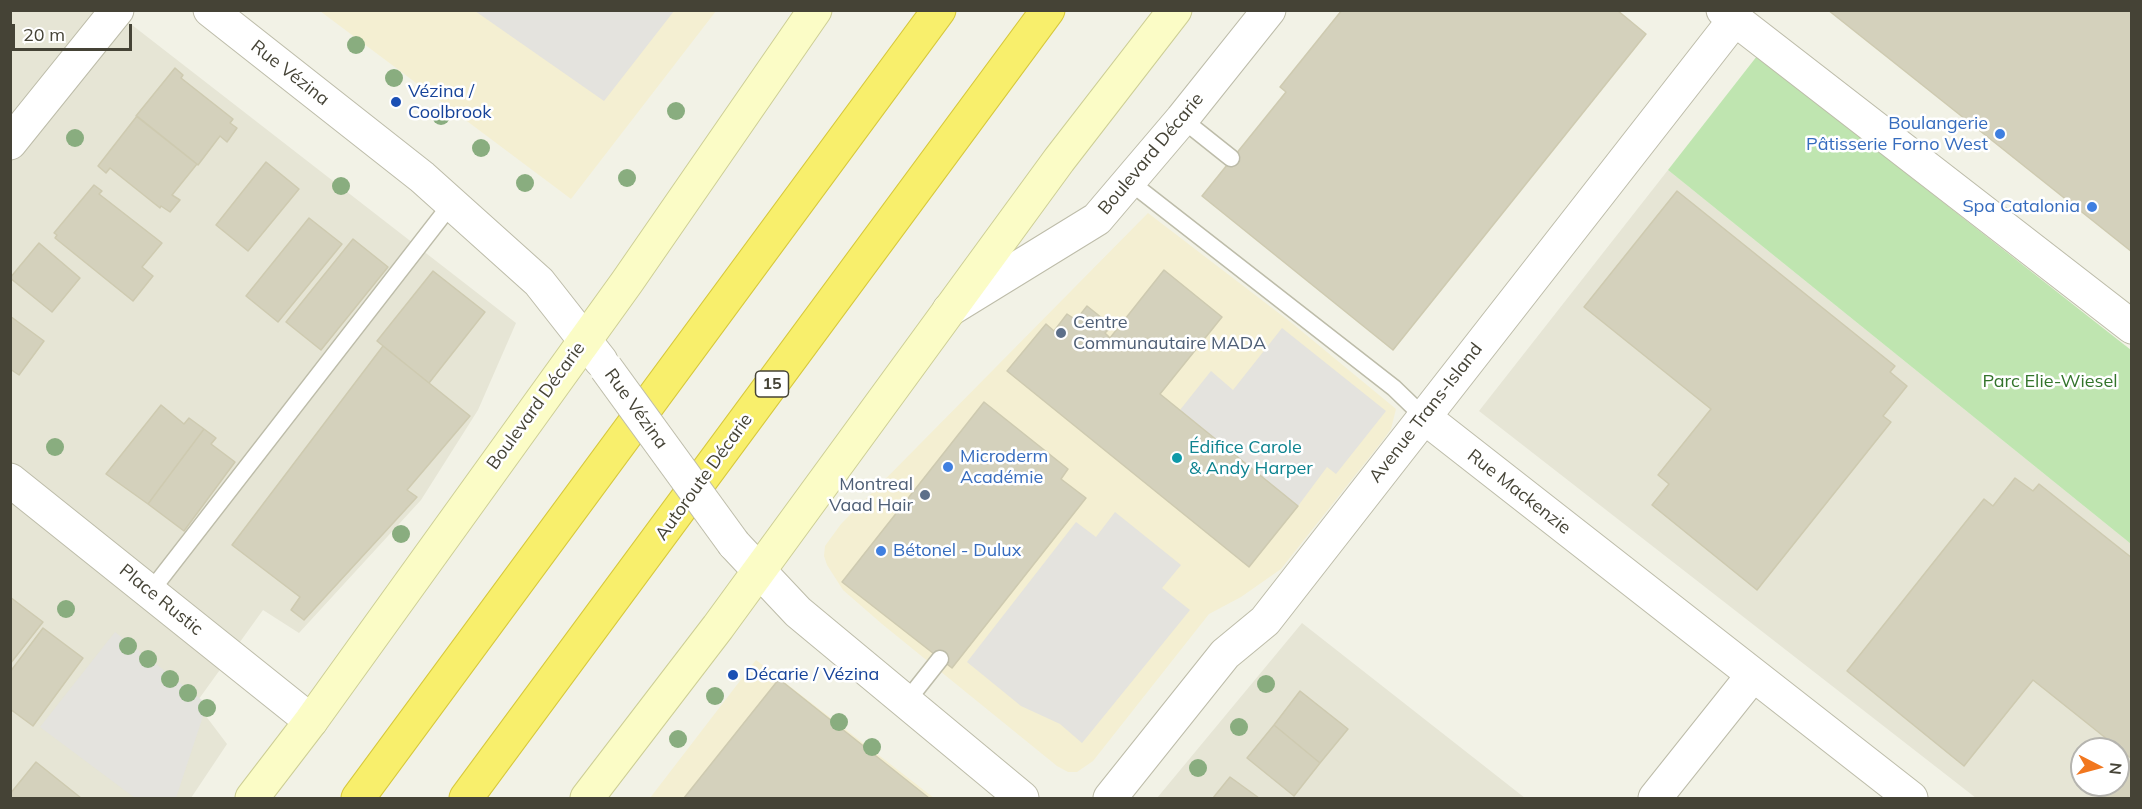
<!DOCTYPE html>
<meta charset="utf-8">
<style>
body{margin:0}
#map{position:relative;width:2142px;height:809px;overflow:hidden;background:#f2f2e6;font-family:Mulish,sans-serif}
canvas{display:block}
.frame{position:absolute;inset:0;border:12px solid #454336;pointer-events:none}
.north{position:absolute;left:2070px;top:737px;width:60px;height:60px;box-sizing:border-box;background:#fff;border:2px solid #b5b4af;border-radius:50%;rotate:96deg;font-size:16px;font-weight:700;line-height:24px;text-align:center;color:#454336}
.north::after{content:'';display:block;margin:auto;width:21px;height:27px;background:#f1771f;clip-path:polygon(50% 0,100% 100%,50% 72%,0 100%)}
.scale{position:absolute;left:12px;top:24px;width:120px;height:27px;box-sizing:border-box;border:3px solid #454336;border-top:0;padding-left:8px;font-size:18px;line-height:21px;white-space:nowrap;color:#454336;-webkit-text-stroke:4px #fff;paint-order:stroke}
</style>
<div id="map">
<canvas width="2142" height="809"></canvas>
<div class="frame"></div>
<div class="north">N</div>
<div class="scale">20 m</div>
</div>
<script>
const context = document.querySelector('canvas').getContext('2d');
context.lineJoin = 'round';
function paint(path, color) { context.fillStyle = color; context.fill(path, 'evenodd'); }
function strokePath(path, color, width, dash) { context.strokeStyle = color; context.lineWidth = width; context.lineCap = dash ? 'butt' : 'round'; context.setLineDash(dash || []); context.stroke(path); }
function drawText(font, color, halo, rows, align = 'center') {
  context.font = font + ' Mulish,sans-serif'; context.lineWidth = 5; context.setLineDash([]); context.textBaseline = 'middle'; context.strokeStyle = halo; context.fillStyle = color; for (const [text, x, y, turn = 0] of rows) {
    context.save(); context.translate(x, y); context.rotate((+turn || 0) * Math.PI / 180); context.textAlign = isNaN(turn) ? turn : align; if (halo) context.strokeText(text, 0, 0); context.fillText(text, 0, 0); context.restore();
  }
}
paint(new Path2D(`
 M 10,11 L 114,11 L 516,323 L 478,410 L 421,500 L 299,633 L 263,610 L 196,703 L 227,744 L 191,798 L 11,798 Z
 M 1668,170 L 2131,544 L 2131,798 L 1976,798 L 1479,411 ZM 2082,749 L 2118,749 L 2118,785 L 2082,785 Z
 M 1302,623 L 1525,798 L 1157,798 Z`), '#e6e5d5');
paint(new Path2D(`
 M 320,11 L 716,11 L 571,199 Z
 M 1148,213 L 1293,324 L 1396,409 L 1391,429 L 1384,439 L 1281,569 L 1241,597 L 1209,614 L 1093,761 L 1077,772 L 1068,772 L 1057,766 L 882,624 L 843,590 L 827,565 L 824,556 L 825,546 L 841,524 Z
 M 756,660 L 934,798 L 650,798 Z`), '#f4efd2');
paint(new Path2D(`
 M 1757,56 L 2131,350 L 2131,544 L 1668,170 Z`), '#bfe5b0');
paint(new Path2D(`
 M 475,11 L 674,11 L 604,101 Z
 M 1282,328 L 1386,411 L 1336,474 L 1327,467 L 1298,506 L 1180,410 L 1211,371 L 1233,390 Z
 M 1115,512 L 1181,565 L 1162,588 L 1190,610 L 1082,743 L 1060,724 L 1021,706 L 967,662 L 1076,522 L 1096,537 Z
 M 115,632 L 207,704 L 176,798 L 135,798 L 40,727 Z`), '#e4e3de');
const building = new Path2D(`
 M 1342,10 L 1617,10 L 1646,34 L 1393,350 L 1202,196 L 1286,92 L 1280,87 Z
 M 1828,10 L 2132,10 L 2132,252 L 1994,142 Z
 M 175,68 L 183,75 L 181,78 L 233,119 L 230,123 L 237,128 L 227,142 L 220,136 L 198,165 L 136,116 Z
 M 137,116 L 197,164 L 172,195 L 180,200 L 170,212 L 161,206 L 160,208 L 110,168 L 106,173 L 98,166 Z
 M 266,162 L 299,189 L 248,251 L 216,225 Z
 M 94,185 L 102,191 L 99,194 L 162,243 L 142,267 L 153,276 L 133,301 L 55,238 L 57,235 L 54,233 Z
 M 1677,191 L 1895,366 L 1890,372 L 1907,386 L 1883,416 L 1891,422 L 1757,590 L 1652,505 L 1669,484 L 1658,475 L 1711,409 L 1584,307 Z
 M 309,218 L 342,244 L 278,322 L 246,296 Z
 M 353,239 L 388,267 L 321,350 L 286,322 Z
 M 39,243 L 80,278 L 52,312 L 10,278 Z
 M 1164,270 L 1222,317 L 1160,394 L 1298,506 L 1249,567 L 1007,371 L 1046,324 L 1054,331 L 1067,314 L 1076,320 L 1087,306 L 1112,326 L 1105,333 L 1110,338 Z
 M 433,271 L 485,312 L 429,383 L 377,341 Z
 M 10,316 L 44,341 L 19,375 L 10,369 Z
 M 383,346 L 470,416 L 407,490 L 417,497 L 304,620 L 291,610 L 300,597 L 232,545 Z
 M 984,402 L 1068,469 L 1061,479 L 1086,498 L 952,668 L 842,582 Z
 M 161,405 L 184,424 L 189,418 L 204,429 L 148,504 L 106,474 Z
 M 204,429 L 216,438 L 211,444 L 235,462 L 184,531 L 148,504 Z
 M 2015,478 L 2033,491 L 2039,484 L 2132,558 L 2132,759 L 2033,680 L 1964,766 L 1847,671 L 1984,499 L 1993,506 Z
 M 10,597 L 43,622 L 10,664 Z
 M 43,628 L 83,658 L 33,726 L 10,709 L 10,672 Z
 M 779,679 L 929,798 L 684,798 Z
 M 1300,691 L 1348,729 L 1320,763 L 1274,725 Z
 M 1274,725 L 1320,763 L 1294,796 L 1247,758 Z
 M 2132,759 L 2132,798 L 2100,798 L 2111,785 L 2118,785 L 2118,776 Z
 M 36,762 L 81,798 L 10,798 L 10,794 Z
 M 1230,777 L 1259,798 L 1213,798 Z`);
paint(building, '#d4d1bc');
strokePath(building, '#cecab0', 1.5);
const service = new Path2D(`
 M 1182,119 L 1231,158
 M 1130,182 L 1394,388 L 1424,417
 M 150,592 L 452,203
 M 906,702 L 940,659`);
const minor = new Path2D(`
 M 210,10 L 422,177 L 539,282 L 601,361
 M 1723,10 L 2132,327
 M 10,143 L 117,10
 M 949,310 L 1097,219 L 1182,119 L 1269,10
 M 1424,417 L 1911,798
 M 10,480 L 311,721
 M 734,544 L 798,612 L 1022,798
 M 1110,798 L 1225,654 L 1265,621 L 1735,19
 M 1655,798 L 1753,675`);
const secondary = new Path2D(`
 M 252,798 L 311,721 L 627,282 L 815,10
 M 587,798 L 718,627 L 1059,160 L 1175,10`);
const motorway = new Path2D(`
 M 358,798 L 939,10
 M 466,798 L 1048,10`);
strokePath(service, '#bdbca9', 19);
strokePath(minor, '#bdbca9', 35);
strokePath(secondary, '#cdce95', 35);
strokePath(motorway, '#d7c83c', 35);
strokePath(service, '#fff', 16);
strokePath(minor, '#fff', 33);
strokePath(secondary, '#fbfcc6', 33);
strokePath(motorway, '#f8ef6c', 33);
const minorBridge = new Path2D(`
 M 606,368 L 734,544`);
strokePath(minorBridge, '#bdbca9', 35, []);
strokePath(minorBridge, '#fff', 33);
context.fillStyle = '#89ad7f';
for (const [x, y] of [
 [356,45],
 [394,78],
 [676,111],
 [441,116],
 [75,138],
 [481,148],
 [627,178],
 [525,183],
 [341,186],
 [55,447],
 [401,534],
 [66,609],
 [128,646],
 [148,659],
 [170,679],
 [1266,684],
 [188,693],
 [715,696],
 [207,708],
 [839,722],
 [1239,727],
 [678,739],
 [872,747],
 [1198,768]
]) { context.beginPath(); context.arc(x, y, 9, 0, 2 * Math.PI); context.fill(); }
for (const [x, y, r, color] of [
 [396,102,6,"#1a4fb4"],
 [2000,134,6,"#3f7fe0"],
 [2092,207,6,"#3f7fe0"],
 [1061,333,6,"#5c6f8a"],
 [1177,458,6,"#0f9aa8"],
 [948,467,6,"#3f7fe0"],
 [925,495,6,"#5c6f8a"],
 [881,551,6,"#3f7fe0"],
 [733,675,6,"#1a4fb4"]
]) { const dot = new Path2D(); dot.arc(x, y, r, 0, 2 * Math.PI); context.fillStyle = color; context.fill(dot); strokePath(dot, '#fff', 2); }
for (const [x, y, w] of [
 [772,384,33]
]) { const box = new Path2D(); box.roundRect(x - w / 2, y - 13, w, 26, 4.5); context.fillStyle = '#fff'; context.fill(box); strokePath(box, '#454336', 1.5); }
drawText('bold 16px', '#454336', null, [
 ["15",772,384]
]);
drawText('18px', '#454336', '#fff', [
 ["Rue Vézina",290,73,38],
 ["Boulevard Décarie",1151,154,-50],
 ["Boulevard Décarie",536,406,-54],
 ["Rue Vézina",636,409,54],
 ["Avenue Trans-Island",1426,413,-52],
 ["Autoroute Décarie",704,477,-54],
 ["Rue Mackenzie",1519,492,38],
 ["Place Rustic",161,600,39]
]);
drawText('18px', '#164399', '#fff', [
 ["Vézina /",408,92],
 ["Coolbrook",408,113],
 ["Décarie / Vézina",745,675]
], 'left');
drawText('18px', '#366cbe', '#fff', [
 ["Boulangerie",1988,124],
 ["Pâtisserie Forno West",1988,145],
 ["Spa Catalonia",2080,207],
 ["Microderm",960,457,"left"],
 ["Académie",960,478,"left"],
 ["Bétonel - Dulux",893,551,"left"]
], 'right');
drawText('18px', '#4e5e75', '#fff', [
 ["Centre",1073,323],
 ["Communautaire MADA",1073,344],
 ["Montreal",913,485,"right"],
 ["Vaad Hair",913,506,"right"]
], 'left');
drawText('18px', '#33742b', '#fff', [
 ["Parc Elie-Wiesel",2050,382]
]);
drawText('18px', '#0d838f', '#fff', [
 ["Édifice Carole",1189,448],
 ["& Andy Harper",1189,469]
], 'left');
</script>
